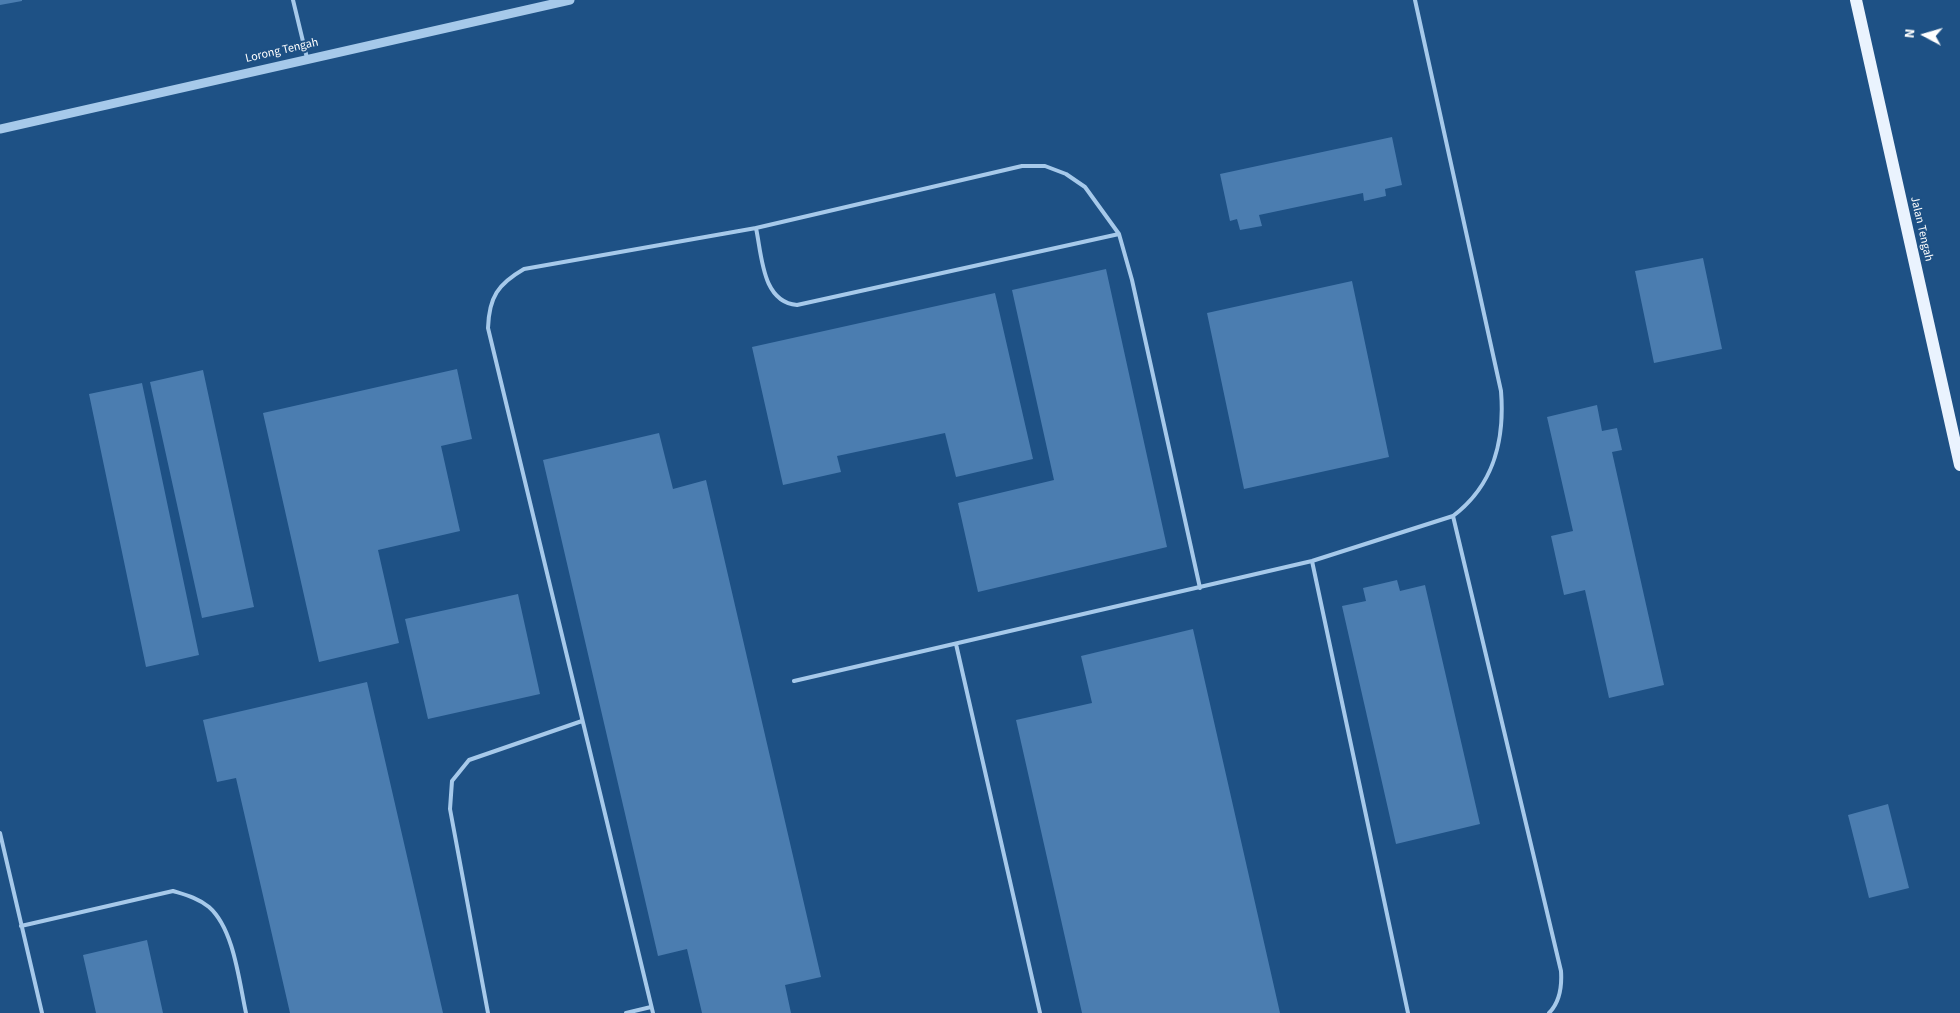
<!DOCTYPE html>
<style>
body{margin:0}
#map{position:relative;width:1960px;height:1013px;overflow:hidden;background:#1e5185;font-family:"Source Sans 3",sans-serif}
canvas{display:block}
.north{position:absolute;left:1900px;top:10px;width:50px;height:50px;-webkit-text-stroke:4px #1e5185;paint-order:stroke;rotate:276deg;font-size:14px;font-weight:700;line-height:20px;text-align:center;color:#fff}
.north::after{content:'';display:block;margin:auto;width:18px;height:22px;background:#fff;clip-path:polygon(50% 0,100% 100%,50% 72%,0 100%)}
</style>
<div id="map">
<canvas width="1960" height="1013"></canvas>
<div class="north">N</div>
</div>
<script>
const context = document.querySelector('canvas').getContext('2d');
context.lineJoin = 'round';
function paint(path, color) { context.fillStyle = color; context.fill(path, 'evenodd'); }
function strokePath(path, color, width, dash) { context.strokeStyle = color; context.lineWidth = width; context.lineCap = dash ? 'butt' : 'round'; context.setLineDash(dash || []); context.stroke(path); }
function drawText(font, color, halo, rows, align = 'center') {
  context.font = font + ' "Source Sans 3",sans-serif'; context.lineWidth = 4; context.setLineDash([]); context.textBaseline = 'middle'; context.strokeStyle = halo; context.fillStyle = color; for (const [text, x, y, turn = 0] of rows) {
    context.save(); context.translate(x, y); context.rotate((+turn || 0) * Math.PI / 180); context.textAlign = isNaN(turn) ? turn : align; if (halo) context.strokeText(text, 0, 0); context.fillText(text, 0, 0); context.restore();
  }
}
paint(new Path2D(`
 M 0,0 L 22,0 L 22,1 L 0,5 Z
 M 1392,137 L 1402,185 L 1385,189 L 1386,196 L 1364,201 L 1363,193 L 1259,215 L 1262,226 L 1240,230 L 1237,219 L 1230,221 L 1220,174 Z
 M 1703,258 L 1722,349 L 1654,363 L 1635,271 Z
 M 1106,269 L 1167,547 L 978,592 L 958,503 L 1054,480 L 1012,290 Z
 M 1352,281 L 1389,457 L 1244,489 L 1207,313 Z
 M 995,293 L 1033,459 L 956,477 L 945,433 L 837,456 L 841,472 L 783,485 L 752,347 Z
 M 457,369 L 472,439 L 441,446 L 460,531 L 378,550 L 399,643 L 319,662 L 263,413 Z
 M 203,370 L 254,607 L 202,618 L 150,382 Z
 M 142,383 L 199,655 L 146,667 L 89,394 Z
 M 1597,405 L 1602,431 L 1617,428 L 1622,450 L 1612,452 L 1664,685 L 1609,698 L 1585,590 L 1564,595 L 1551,536 L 1573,531 L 1547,417 Z
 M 659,433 L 673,489 L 706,480 L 821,977 L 785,985 L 791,1013 L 702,1013 L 687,949 L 658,956 L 543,460 Z
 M 1397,580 L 1400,591 L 1425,585 L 1480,824 L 1396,844 L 1342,606 L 1366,601 L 1363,588 Z
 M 518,594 L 540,694 L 428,719 L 405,619 Z
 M 1193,629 L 1280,1013 L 1082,1013 L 1016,720 L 1092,703 L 1081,656 Z
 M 367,682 L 443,1013 L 290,1013 L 236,778 L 217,782 L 203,720 Z
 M 1888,804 L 1909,888 L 1869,898 L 1848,815 Z
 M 147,940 L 163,1013 L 96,1013 L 83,955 Z`), '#4b7db0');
strokePath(new Path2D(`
 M 293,0 L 307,58
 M 756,228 L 1022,166 L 1045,166 L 1066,174 L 1085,187 L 1119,234 L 1132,280 L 1200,588
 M 1453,516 L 1561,971 C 1562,986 1560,1002 1549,1013
 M 1312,561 L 1408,1013
 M 956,644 L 1040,1013
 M 794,681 L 1312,561 L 1453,516 C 1494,485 1505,441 1501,391 L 1415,0
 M 0,833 L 42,1013
 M 21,926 L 173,891 C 186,895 198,898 209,907 C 234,929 239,981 246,1013
 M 488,1013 L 450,809 L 452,781 L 469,760 L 582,721
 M 626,1013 L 651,1007
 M 653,1013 L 488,328 C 489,297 498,284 524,269 L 756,228 C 762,256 762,302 797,305 L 1119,234`), '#a6c9ea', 4);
strokePath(new Path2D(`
 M 0,129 L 570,0`), '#a6c9ea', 9);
strokePath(new Path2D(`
 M 1856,0 L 1960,465`), '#eaf3fe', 12);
drawText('12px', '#fff', '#1e5185', [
 ["Lorong Tengah",282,51,-13],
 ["Jalan Tengah",1921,229,77]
]);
</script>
